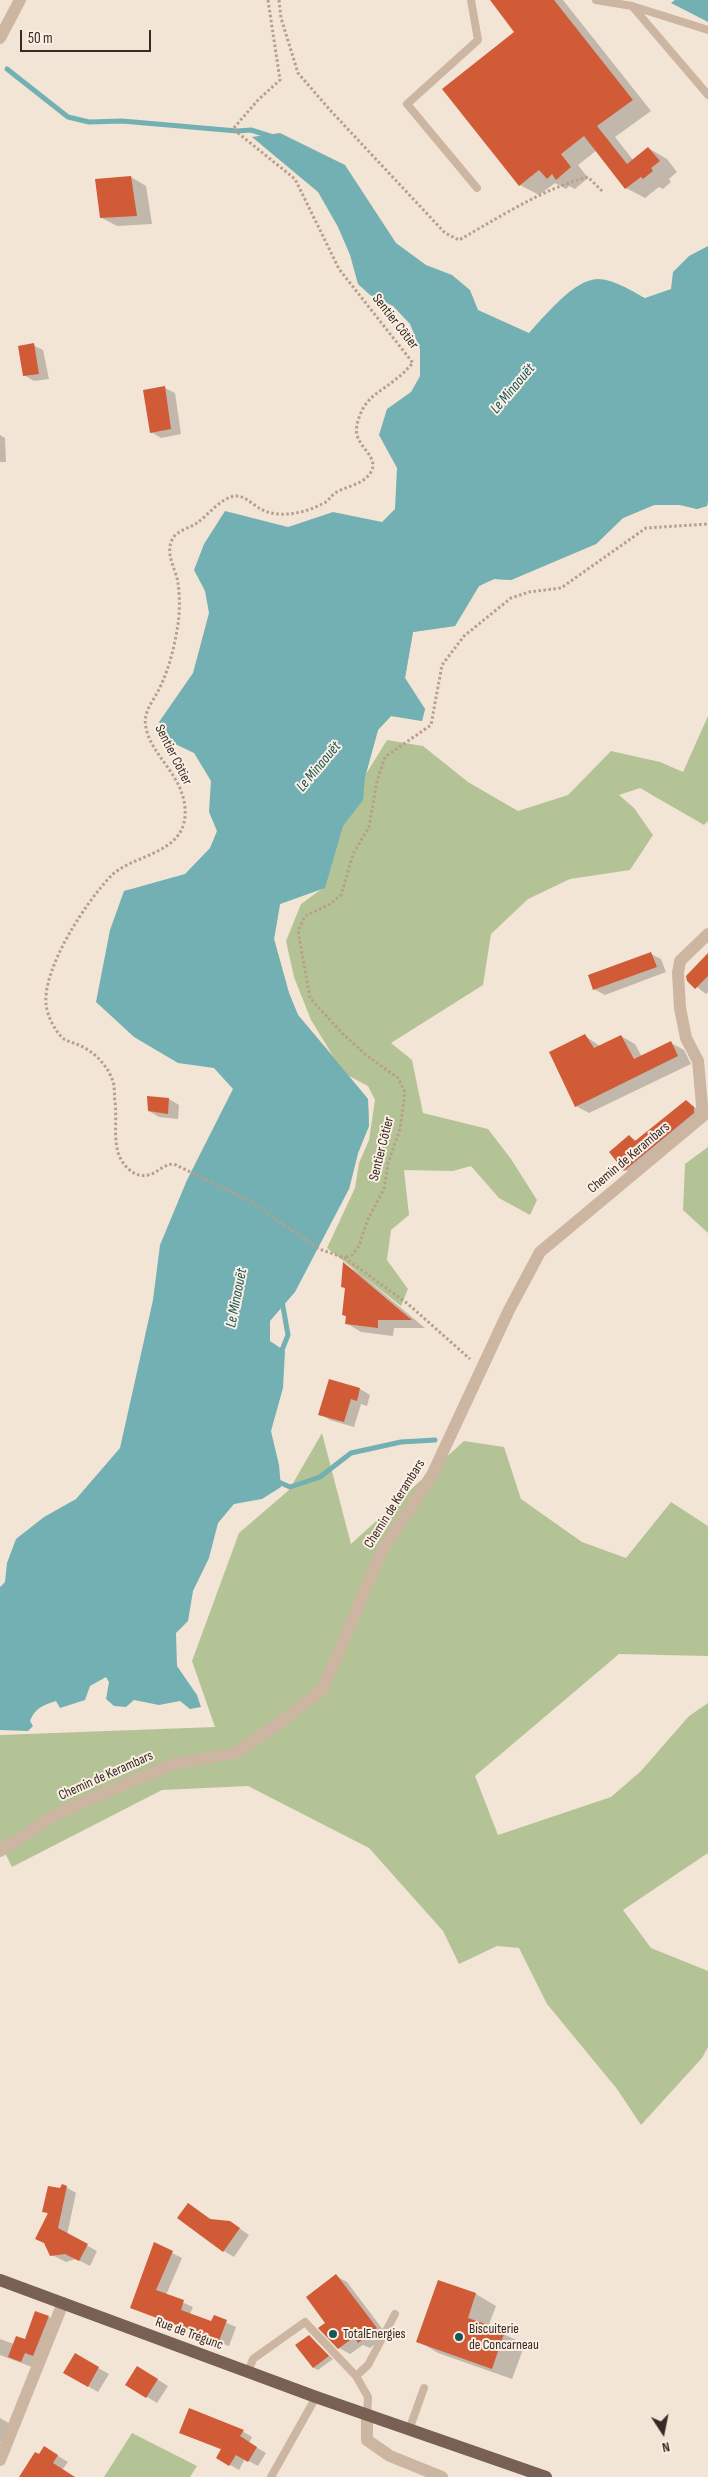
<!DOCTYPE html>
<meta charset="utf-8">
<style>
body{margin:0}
#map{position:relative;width:708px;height:2477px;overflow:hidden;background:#f3e5d6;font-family:"Sofia Sans Condensed",sans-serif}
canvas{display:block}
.north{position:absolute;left:638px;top:2407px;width:50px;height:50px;-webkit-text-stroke:4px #fbefe3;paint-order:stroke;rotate:169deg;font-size:14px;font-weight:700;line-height:20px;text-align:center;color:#362a25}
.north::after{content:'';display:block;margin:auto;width:18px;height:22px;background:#362a25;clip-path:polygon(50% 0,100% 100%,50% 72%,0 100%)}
.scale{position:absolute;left:20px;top:30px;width:131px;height:22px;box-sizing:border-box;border:2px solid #362a25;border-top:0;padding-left:6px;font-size:15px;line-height:18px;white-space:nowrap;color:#362a25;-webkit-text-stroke:4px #fbefe3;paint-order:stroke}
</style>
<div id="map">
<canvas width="708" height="2477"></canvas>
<div class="north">N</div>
<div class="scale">50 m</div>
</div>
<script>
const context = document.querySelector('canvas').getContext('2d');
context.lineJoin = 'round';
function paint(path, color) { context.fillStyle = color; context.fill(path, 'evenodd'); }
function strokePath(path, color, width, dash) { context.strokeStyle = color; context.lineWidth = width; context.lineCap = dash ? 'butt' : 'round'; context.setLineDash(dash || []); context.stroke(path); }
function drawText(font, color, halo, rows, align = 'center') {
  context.font = font + ' "Sofia Sans Condensed",sans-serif'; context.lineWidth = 4; context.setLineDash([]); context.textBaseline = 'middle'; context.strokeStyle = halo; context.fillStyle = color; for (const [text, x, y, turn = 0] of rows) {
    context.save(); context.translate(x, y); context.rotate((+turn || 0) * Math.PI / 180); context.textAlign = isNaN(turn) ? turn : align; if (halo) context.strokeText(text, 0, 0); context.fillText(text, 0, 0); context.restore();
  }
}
paint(new Path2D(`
 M 708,500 L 707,506 L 697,509 L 680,505 L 654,505 L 623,518 L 596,544 L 511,580 L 494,579 L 479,586 L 455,626 L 413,632 L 405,678 L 425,709 L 422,721 L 391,716 L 378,730 L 366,774 L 387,740 L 423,746 L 468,782 L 518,811 L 568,795 L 611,751 L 660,762 L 683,772 L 708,716 L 708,821 L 704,825 L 640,788 L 619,795 L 634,808 L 653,835 L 630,870 L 570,879 L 528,899 L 491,934 L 483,985 L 391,1043 L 412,1060 L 423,1113 L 488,1129 L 511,1159 L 537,1200 L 530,1215 L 499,1198 L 471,1166 L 453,1171 L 404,1170 L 409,1215 L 391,1230 L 387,1260 L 408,1289 L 401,1306 L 327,1248 L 355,1188 L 359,1163 L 369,1140 L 375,1100 L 368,1086 L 349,1076 L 368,1099 L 369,1126 L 358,1153 L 349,1189 L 302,1050 L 249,863 L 448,515 ZM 323,888 L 301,904 L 286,941 L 294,977 L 311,1020 L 333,1056 L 298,1015 L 289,993 L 274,939 L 280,904 Z
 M 708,1147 L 708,1233 L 683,1210 L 685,1164 Z
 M 322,1433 L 351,1544 L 464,1441 L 504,1447 L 521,1499 L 582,1542 L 626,1558 L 671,1502 L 708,1526 L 708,1656 L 619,1654 L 475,1776 L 498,1835 L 611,1797 L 641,1771 L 689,1716 L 708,1703 L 708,1853 L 623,1910 L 651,1948 L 708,1971 L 708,2047 L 702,2058 L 641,2125 L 617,2089 L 547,2004 L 519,1948 L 497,1946 L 459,1964 L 443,1931 L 369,1848 L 248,1786 L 162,1790 L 12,1867 L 0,1843 L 0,1735 L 215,1727 L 192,1661 L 239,1533 L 289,1490 Z
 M 132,2433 L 197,2466 L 190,2477 L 104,2477 Z`), '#b4c395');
paint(new Path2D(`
 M 675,0 L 708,0 L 708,22 L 671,3 Z
 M 280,133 L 345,165 L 396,243 L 426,265 L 452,275 L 470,290 L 478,310 L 529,333 C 544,317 574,279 598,279 C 613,279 632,291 645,298 L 671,289 L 673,272 L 689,256 L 708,246 L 708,500 L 707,506 L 697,509 L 680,505 L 654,505 L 623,518 L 596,544 L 511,580 L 494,579 L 479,586 L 455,626 L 413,632 L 405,678 L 425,709 L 422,721 L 391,716 L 378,730 L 365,777 L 363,800 L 343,826 L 325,888 L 280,904 L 274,939 L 289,993 L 298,1015 L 368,1099 L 369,1126 L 358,1153 L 349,1189 L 295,1292 L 270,1321 L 270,1341 L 285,1351 L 283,1388 L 271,1431 L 279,1465 L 281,1487 L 262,1499 L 234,1504 L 218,1523 L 209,1558 L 193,1591 L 188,1621 L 176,1633 L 177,1666 L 197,1695 L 201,1707 L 190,1709 L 180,1701 L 159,1705 L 134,1700 L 126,1707 L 114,1706 L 106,1699 L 109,1682 L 106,1677 L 90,1686 L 85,1700 L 60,1708 L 56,1701 C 43,1705 35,1708 30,1721 L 33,1726 L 28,1731 L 0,1730 L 0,1587 L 5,1582 L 7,1563 L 16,1539 L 44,1517 L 76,1499 L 120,1448 L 153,1300 L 160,1245 L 187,1180 L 233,1089 L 214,1068 L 178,1063 L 134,1037 L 96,1002 L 110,930 L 124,891 L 185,874 L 210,848 L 217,831 L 209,812 L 211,781 L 194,753 L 171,742 L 159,722 L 193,673 L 209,613 L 205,591 L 194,570 L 204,544 L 225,511 L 288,527 L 333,512 L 382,522 L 395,509 L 397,468 L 379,435 L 387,409 L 411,392 L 420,376 L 420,349 L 410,324 L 393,306 L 370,295 L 358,284 L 350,255 L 338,227 L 318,192 L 252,137 Z`), '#73b0b3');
paint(new Path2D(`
 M 491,0 L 563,0 L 651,111 L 615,137 L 633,160 L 648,148 L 667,159 L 677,172 L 669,179 L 671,182 L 663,189 L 659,187 L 645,198 L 626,188 L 597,150 L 578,165 L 588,178 L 575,189 L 569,186 L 566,189 L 555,183 L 539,195 L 520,185 L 516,32 Z
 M 131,177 L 146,186 L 152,224 L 117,226 L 102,218 Z
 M 33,345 L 43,350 L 49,379 L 34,381 L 24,375 Z
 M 165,388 L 175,393 L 181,434 L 161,438 L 151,432 Z
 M 0,435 L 5,438 L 6,462 L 0,462 Z
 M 651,954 L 661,959 L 666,972 L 605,995 L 594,989 Z
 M 708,955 L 708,992 L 706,994 L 688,980 Z
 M 585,1036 L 600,1046 L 621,1036 L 635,1044 L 642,1057 L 671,1043 L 684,1050 L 691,1064 L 589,1113 L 576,1106 Z
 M 169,1099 L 179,1105 L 178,1119 L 159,1117 L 149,1111 Z
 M 686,1101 L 704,1114 L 635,1176 L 625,1170 L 611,1152 L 629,1137 L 637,1141 Z
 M 344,1264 L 359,1273 L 425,1328 L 394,1328 L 393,1336 L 361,1332 L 346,1323 L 347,1317 L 343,1315 L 346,1289 Z
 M 330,1380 L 360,1389 L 370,1395 L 367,1406 L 361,1404 L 354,1427 L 330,1420 L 320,1414 Z
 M 66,2187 L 76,2193 L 67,2235 L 97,2251 L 90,2266 L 76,2259 L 66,2262 L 50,2254 L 48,2214 L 44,2211 L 61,2190 Z
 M 189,2204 L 212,2220 L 230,2222 L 249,2235 L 234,2257 L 224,2251 Z
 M 154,2244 L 182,2258 L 166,2295 L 193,2307 L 190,2314 L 212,2323 L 214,2317 L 236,2327 L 229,2346 L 132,2308 Z
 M 336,2276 L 347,2282 L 387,2335 L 370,2348 L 363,2345 L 350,2354 L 339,2348 Z
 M 439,2281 L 476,2294 L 496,2306 L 488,2327 L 525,2344 L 512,2379 L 438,2353 L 418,2341 Z
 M 49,2317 L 59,2323 L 32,2367 L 0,2355 L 0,2339 L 14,2344 L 25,2341 Z
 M 309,2336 L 333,2359 L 318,2370 L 314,2368 L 297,2346 Z
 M 75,2355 L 109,2374 L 98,2392 L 65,2373 Z
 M 147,2373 L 168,2386 L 157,2403 L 126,2384 Z
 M 0,2418 L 12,2425 L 5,2444 L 0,2442 Z
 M 235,2427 L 252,2437 L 249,2443 L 266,2453 L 258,2466 L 245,2459 L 239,2470 L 218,2458 L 222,2450 L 181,2433 Z
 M 45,2448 L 68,2462 L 57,2477 L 22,2477 Z`), '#0003');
strokePath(new Path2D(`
 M 7,69 L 68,117 L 89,122 L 122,121 L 237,131 L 251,130 L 273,137
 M 280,1355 L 288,1335 L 282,1301
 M 274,1480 L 290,1487 L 320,1477 L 351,1453 L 401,1442 L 435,1440`), '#73b0b3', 5);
paint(new Path2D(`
 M 490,0 L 554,0 L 633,100 L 597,126 L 627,164 L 648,147 L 660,161 L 651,168 L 653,171 L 643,179 L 641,177 L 625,189 L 584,136 L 561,154 L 571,167 L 556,180 L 552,174 L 547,179 L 539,170 L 519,186 L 442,89 L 514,32 Z
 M 131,176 L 137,216 L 100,218 L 95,179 Z
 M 34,343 L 39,374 L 23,376 L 18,346 Z
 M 165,386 L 171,429 L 150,433 L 143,390 Z
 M 651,952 L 657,967 L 593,990 L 588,975 Z
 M 708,953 L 708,976 L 695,989 L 687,981 L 686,976 Z
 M 585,1034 L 594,1048 L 621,1035 L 634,1059 L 671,1041 L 678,1056 L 575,1107 L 549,1052 Z
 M 147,1096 L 169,1098 L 168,1114 L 148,1111 Z
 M 686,1100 L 694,1107 L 694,1113 L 624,1171 L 609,1152 L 629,1135 L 635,1141 Z
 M 343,1262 L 395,1306 L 412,1320 L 378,1320 L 378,1328 L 345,1324 L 346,1316 L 342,1315 L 345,1288 L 341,1287 Z
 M 329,1379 L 360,1388 L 357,1401 L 351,1399 L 344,1422 L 318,1415 Z
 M 62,2184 L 67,2186 L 58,2228 L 88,2244 L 79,2261 L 65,2254 L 50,2256 L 44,2243 L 35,2239 L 48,2213 L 42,2212 L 48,2186 L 60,2188 Z
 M 188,2203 L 210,2219 L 230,2221 L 240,2228 L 223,2252 L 177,2218 Z
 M 154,2242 L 173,2251 L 156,2290 L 184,2300 L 181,2310 L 211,2321 L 214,2315 L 227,2320 L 219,2341 L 130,2308 Z
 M 336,2274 L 377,2328 L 358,2343 L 354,2337 L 338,2349 L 318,2328 L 325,2323 L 306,2297 Z
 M 438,2280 L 476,2293 L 468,2318 L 505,2331 L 492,2369 L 416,2342 Z
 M 35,2311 L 49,2316 L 33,2356 L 25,2353 L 21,2362 L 8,2357 L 16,2336 L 25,2339 Z
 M 309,2335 L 329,2356 L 313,2368 L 295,2345 Z
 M 75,2353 L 99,2367 L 88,2387 L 63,2373 Z
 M 137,2366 L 158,2379 L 146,2398 L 125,2385 Z
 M 189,2408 L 244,2430 L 240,2436 L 257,2447 L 248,2462 L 236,2455 L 229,2466 L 216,2458 L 221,2449 L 179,2433 Z
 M 44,2446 L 58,2455 L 53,2463 L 75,2477 L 19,2477 L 35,2452 L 39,2454 Z`), '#d15b36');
strokePath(new Path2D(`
 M 268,0 L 280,80 L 258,100 L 233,129 L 295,179 L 339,269 L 413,363 C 407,369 402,375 396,379 C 382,391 367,396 360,415 C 357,422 355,431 358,438 C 364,452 383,462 366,478 C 358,485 345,487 335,493 C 330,497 328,502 322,504 C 305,513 278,519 261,509 C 253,505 244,495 235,496 C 221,498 208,515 197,523 C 190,528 178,530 173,538 C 164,553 176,569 178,583 C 180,597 180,615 177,630 C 174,648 169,668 161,685 C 155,700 142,711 146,728 C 152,758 188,778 185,817 C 181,855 133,854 111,876 C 86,902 43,967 46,1004 C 47,1015 55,1032 64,1039 C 69,1042 75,1043 81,1046 C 94,1052 107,1065 112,1079 C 115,1085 114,1094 115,1102 C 117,1117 114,1133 117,1148 C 119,1162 133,1179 148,1175 C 158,1173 163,1164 174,1164 L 253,1203 L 319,1249 L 345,1258 L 408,1304 L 470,1359
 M 279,0 L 281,18 L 298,73 L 330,110 L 445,233 L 459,240 C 500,217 542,189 588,177 L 603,192
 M 346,1257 L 352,1255 L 359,1246 L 367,1221 L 384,1189 L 388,1163 L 400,1129 L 405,1092 L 398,1078 L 366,1055 L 343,1034 L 310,998 L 298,931 L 305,916 L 330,904 L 341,895 L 353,854 L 369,827 L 377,781 L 385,757 L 431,725 L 442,665 L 464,636 L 511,598 L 529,592 L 561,588 L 646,528 L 708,524`), '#b89e8c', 3, [2.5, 2.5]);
strokePath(new Path2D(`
 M 471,0 L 478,40 L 407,104 L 477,188
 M 596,0 L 632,6 L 708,30
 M 632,6 L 708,95
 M 248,2372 L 253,2359 L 305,2322 L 356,2376 L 368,2397 L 367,2415
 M 356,2376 L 368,2365 L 395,2314
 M 409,2430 L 424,2388
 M 271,2477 L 316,2397`), '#ccb5a1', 8);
strokePath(new Path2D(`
 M 0,38 L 20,0
 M 0,1851 L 55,1815 L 132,1781 L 174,1764 L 235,1753 L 278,1724 L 322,1690 L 383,1549 L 432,1475 L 509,1310 L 540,1252 L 703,1116 L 698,1061 L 686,1038 L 680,1008 L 678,973 L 680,961 L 708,934
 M 367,2415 L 367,2440 L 390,2456 L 442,2477
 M 0,2460 L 63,2303`), '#ccb5a1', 12);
strokePath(new Path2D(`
 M 0,2280 L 316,2397 L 546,2477`), '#796054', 12);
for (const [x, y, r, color] of [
 [333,2334,5,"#17575a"],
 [459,2337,5,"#17575a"]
]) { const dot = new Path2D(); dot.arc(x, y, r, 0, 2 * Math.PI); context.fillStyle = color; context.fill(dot); strokePath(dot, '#fbefe3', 2); }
drawText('14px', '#362a25', '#fbefe3', [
 ["Sentier Côtier",395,322,52],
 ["Sentier Côtier",173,755,63],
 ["Sentier Côtier",382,1149,-76],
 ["Chemin de Kerambars",629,1158,-40],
 ["Chemin de Kerambars",395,1504,-58],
 ["Chemin de Kerambars",106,1776,-24],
 ["Rue de Trégunc",189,2334,20]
]);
drawText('14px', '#362a25', '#fbefe3', [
 ["Biscuiterie",469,2329],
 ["de Concarneau",469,2345],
 ["TotalEnergies",343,2334]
], 'left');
drawText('italic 15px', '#17575a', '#fbefe3', [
 ["Le Minaouët",513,389,-50],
 ["Le Minaouët",319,767,-50],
 ["Le Minaouët",237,1298,-79]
]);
</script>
